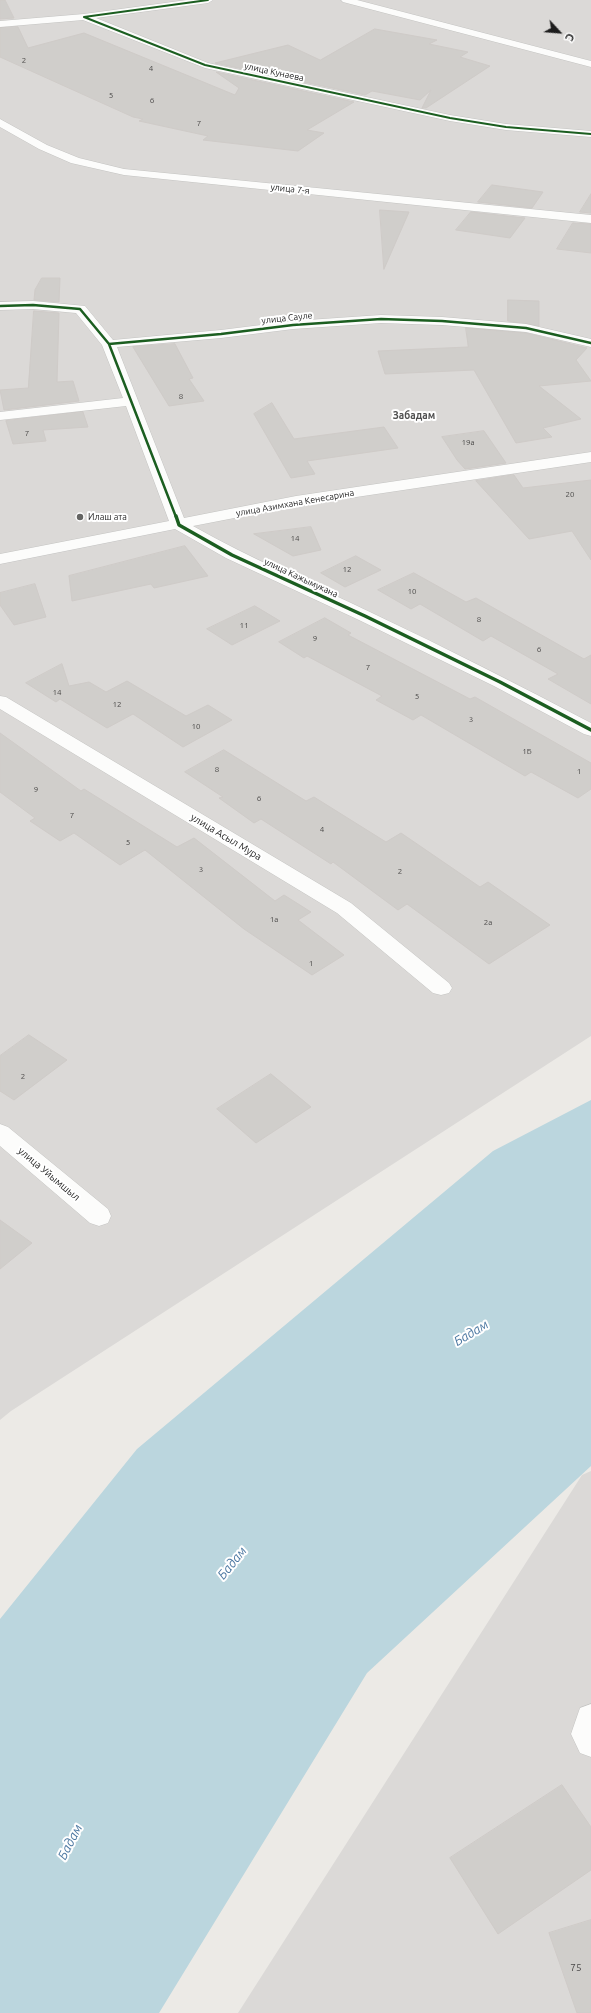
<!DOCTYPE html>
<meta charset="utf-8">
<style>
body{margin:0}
#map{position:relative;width:591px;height:2013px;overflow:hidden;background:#eceae6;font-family:Ubuntu,sans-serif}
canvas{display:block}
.north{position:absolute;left:539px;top:12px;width:40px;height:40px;-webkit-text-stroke:3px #fff;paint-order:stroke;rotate:116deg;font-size:11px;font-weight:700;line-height:16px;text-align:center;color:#1d1d1d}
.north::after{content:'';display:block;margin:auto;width:14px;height:18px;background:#1d1d1d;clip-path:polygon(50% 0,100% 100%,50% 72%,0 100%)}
</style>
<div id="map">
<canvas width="591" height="2013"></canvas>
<div class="north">С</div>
</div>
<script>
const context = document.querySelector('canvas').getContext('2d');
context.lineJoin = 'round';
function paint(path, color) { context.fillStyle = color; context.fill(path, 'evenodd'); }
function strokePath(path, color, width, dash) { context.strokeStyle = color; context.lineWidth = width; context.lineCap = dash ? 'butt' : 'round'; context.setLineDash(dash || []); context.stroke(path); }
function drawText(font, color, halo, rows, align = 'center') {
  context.font = font + ' Ubuntu,sans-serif'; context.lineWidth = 4; context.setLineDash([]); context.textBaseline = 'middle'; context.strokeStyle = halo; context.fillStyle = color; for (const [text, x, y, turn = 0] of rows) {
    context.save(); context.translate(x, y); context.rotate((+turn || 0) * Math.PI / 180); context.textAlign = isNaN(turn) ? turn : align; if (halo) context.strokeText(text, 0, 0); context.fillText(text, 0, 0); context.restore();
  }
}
paint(new Path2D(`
 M 0,0 L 591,0 L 591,1036 L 11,1411 L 0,1420 Z
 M 591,1471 L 591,2013 L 238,2013 L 582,1475 Z`), '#dbd9d7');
paint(new Path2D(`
 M 591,1100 L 591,1466 L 367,1673 L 159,2013 L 0,2013 L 0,1619 L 137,1449 L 493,1151 Z`), '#bbd6de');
const building = new Path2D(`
 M 0,0 L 5,0 L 14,18 L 0,19 Z
 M 18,27 L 28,48 L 84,33 L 235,95 L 239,88 L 216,72 L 354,102 L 307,130 L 324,133 L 298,151 L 203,140 L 208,136 L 139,121 L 143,119 L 133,117 L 0,57 L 0,28 Z
 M 375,29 L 437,40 L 429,44 L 468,52 L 460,57 L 490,66 L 426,108 L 422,108 L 431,90 L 420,100 L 372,91 L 365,95 L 215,63 L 288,45 L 320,60 Z
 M 492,185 L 543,192 L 532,208 L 478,202 Z
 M 591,194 L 591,213 L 580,212 Z
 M 380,210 L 409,212 L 384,269 Z
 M 471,212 L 525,218 L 510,238 L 456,230 Z
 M 573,223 L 591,224 L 591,253 L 557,249 Z
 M 42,278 L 60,278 L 59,302 L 34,300 L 35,290 Z
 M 508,300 L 539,301 L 539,326 L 508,321 Z
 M 34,311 L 59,313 L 57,382 L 73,381 L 79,401 L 4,410 L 0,390 L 28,388 Z
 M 466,328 L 526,333 L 587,348 L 576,360 L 591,381 L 539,386 L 581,419 L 543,428 L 552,437 L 516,443 L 474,370 L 385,374 L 378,351 L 468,347 Z
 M 175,344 L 193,378 L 189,379 L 204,401 L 169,406 L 133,347 Z
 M 272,403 L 294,439 L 384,427 L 398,448 L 307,461 L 315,474 L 291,478 L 254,414 Z
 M 83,412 L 88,427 L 43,430 L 46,441 L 13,444 L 6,421 Z
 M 484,431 L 506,463 L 465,469 L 457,460 L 442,437 Z
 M 514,475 L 523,488 L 591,480 L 591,560 L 572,531 L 529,539 L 476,481 Z
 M 311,527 L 321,550 L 293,556 L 254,534 Z
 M 185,546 L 208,576 L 154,588 L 151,584 L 72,601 L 69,576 Z
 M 356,556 L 381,570 L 345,587 L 321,573 Z
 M 414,573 L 466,602 L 476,598 L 584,659 L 591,655 L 591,704 L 548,679 L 558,674 L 491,636 L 483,641 L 420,604 L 411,609 L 378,590 Z
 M 35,584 L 46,617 L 14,625 L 0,605 L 0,593 Z
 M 255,606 L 280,621 L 232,645 L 207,629 Z
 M 325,618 L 351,633 L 348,635 L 470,699 L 475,697 L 591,763 L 591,789 L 578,798 L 531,772 L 525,776 L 421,715 L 413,720 L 376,700 L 382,696 L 307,656 L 304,658 L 279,642 Z
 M 62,664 L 69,686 L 89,682 L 106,692 L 127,681 L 186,716 L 208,705 L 232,720 L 183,747 L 133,714 L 107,728 L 60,699 L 56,702 L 26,683 Z
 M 0,733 L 81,791 L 84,789 L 177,847 L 194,838 L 275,901 L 284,895 L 311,912 L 298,920 L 344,955 L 312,975 L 244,929 L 145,850 L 120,865 L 74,833 L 60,841 L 30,821 L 35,818 L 0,792 Z
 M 224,750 L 306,801 L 314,797 L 386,842 L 401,833 L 480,887 L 488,882 L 550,925 L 489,964 L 407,904 L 398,910 L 333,862 L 331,864 L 261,819 L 254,823 L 219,798 L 223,797 L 185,772 Z
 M 29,1035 L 67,1060 L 14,1100 L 0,1091 L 0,1056 Z
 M 271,1074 L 311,1107 L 256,1143 L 217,1109 Z
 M 0,1220 L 32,1243 L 0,1269 Z
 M 562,1785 L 591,1827 L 591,1870 L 498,1934 L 450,1858 Z
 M 591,1920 L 591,2013 L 577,2013 L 549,1933 Z`);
paint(building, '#d0cecb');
strokePath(building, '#cfcbc8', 1);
const minor = new Path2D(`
 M 187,0 L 213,0 L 208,3 L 96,18 L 208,63 L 450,115 L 506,124 L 591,131 L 591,137 L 506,130 L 450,121 L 205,68 L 83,20 L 0,27 L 0,21 L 84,14 Z
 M 341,0 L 357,0 L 591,61 L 591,67 L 343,2 Z
 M 0,119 L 47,145 L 79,158 L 124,169 L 591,215 L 591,223 L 124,175 L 71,163 L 39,149 L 0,127 Z
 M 33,301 L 85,306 L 113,340 L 221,330 L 293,321 L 381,315 L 442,317 L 526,324 L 591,339 L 591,347 L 526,332 L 442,325 L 381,323 L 293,329 L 221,338 L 117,347 L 184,518 L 296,496 L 591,452 L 591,462 L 296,506 L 193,526 C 251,559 312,584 372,613 C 446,648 519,685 591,723 L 591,736 L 584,734 L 494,686 L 359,620 L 226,558 L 175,529 L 0,564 L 0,554 L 169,521 L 126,406 L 0,420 L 0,412 L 123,398 L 102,345 L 76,313 L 33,309 L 0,310 L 0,302 Z
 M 0,696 L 6,697 L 351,903 L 449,983 L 452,988 L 449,993 L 441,995 L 433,993 L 337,913 L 0,709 Z
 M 0,1124 L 8,1127 L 108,1209 L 111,1216 L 108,1223 L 99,1226 L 90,1223 L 0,1146 Z
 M 591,1704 L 591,1757 L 580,1753 L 571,1734 L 580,1708 Z`);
strokePath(minor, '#c4c4c2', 1);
paint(minor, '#fcfcfb');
strokePath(new Path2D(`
 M 208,0 L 84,17 L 205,65 L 450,118 L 506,127 L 591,134`), '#1b5e20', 2);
strokePath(new Path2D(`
 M 0,306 L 33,305 L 80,309 L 109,344 L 221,334 L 293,325 L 381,319 L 442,321 L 526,328 L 591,343
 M 109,344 L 176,517`), '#1b5e20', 2.5);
strokePath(new Path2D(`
 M 176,516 L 179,525 L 232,555 L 365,616 L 500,682 L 591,730`), '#1b5e20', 3.5);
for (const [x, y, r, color] of [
 [80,517,4,"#656563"]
]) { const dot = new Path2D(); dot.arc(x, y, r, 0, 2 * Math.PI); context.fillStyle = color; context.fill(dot); strokePath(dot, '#fff', 1.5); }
drawText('8px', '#4a4948', null, [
 ["2",24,60],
 ["4",151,68],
 ["5",111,95],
 ["6",152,100],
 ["7",199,123],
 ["8",181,396],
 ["7",27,433],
 ["19а",468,442],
 ["20",570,494],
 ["14",295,538],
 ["12",347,569],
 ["10",412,591],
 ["8",479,619],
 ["11",244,625],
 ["9",315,638],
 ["6",539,649],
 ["7",368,667],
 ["14",57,692],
 ["5",417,696],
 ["12",117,704],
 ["3",471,719],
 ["10",196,726],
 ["1Б",527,751],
 ["8",217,769],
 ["1",579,771],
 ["9",36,789],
 ["6",259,798],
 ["7",72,815],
 ["4",322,829],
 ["5",128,842],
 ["3",201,869],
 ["2",400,871],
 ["1а",274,919],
 ["2а",488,922],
 ["1",311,963],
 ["2",23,1076]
]);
drawText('9px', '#1d1d1d', '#fff', [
 ["улица Кунаева",274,72,12],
 ["улица 7-я",290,189,6],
 ["улица Сауле",287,318,-6],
 ["улица Азимхана Кенесарина",295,503,-10],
 ["улица Кажымукана",301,578,25]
]);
drawText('9px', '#1d1d1d', '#fff', [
 ["Илаш ата",88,517]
], 'left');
drawText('bold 10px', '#505050', '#fff', [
 ["Забадам",414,416]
]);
drawText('10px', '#1d1d1d', '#fff', [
 ["улица Асыл Мура",226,837,31],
 ["улица Уйымшыл",49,1174,40]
]);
drawText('10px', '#4a4948', null, [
 ["75",576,1968]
]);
drawText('italic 13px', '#4b77a1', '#fff', [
 ["Бадам",471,1333,-31],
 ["Бадам",232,1563,-51],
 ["Бадам",70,1842,-63]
]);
</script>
